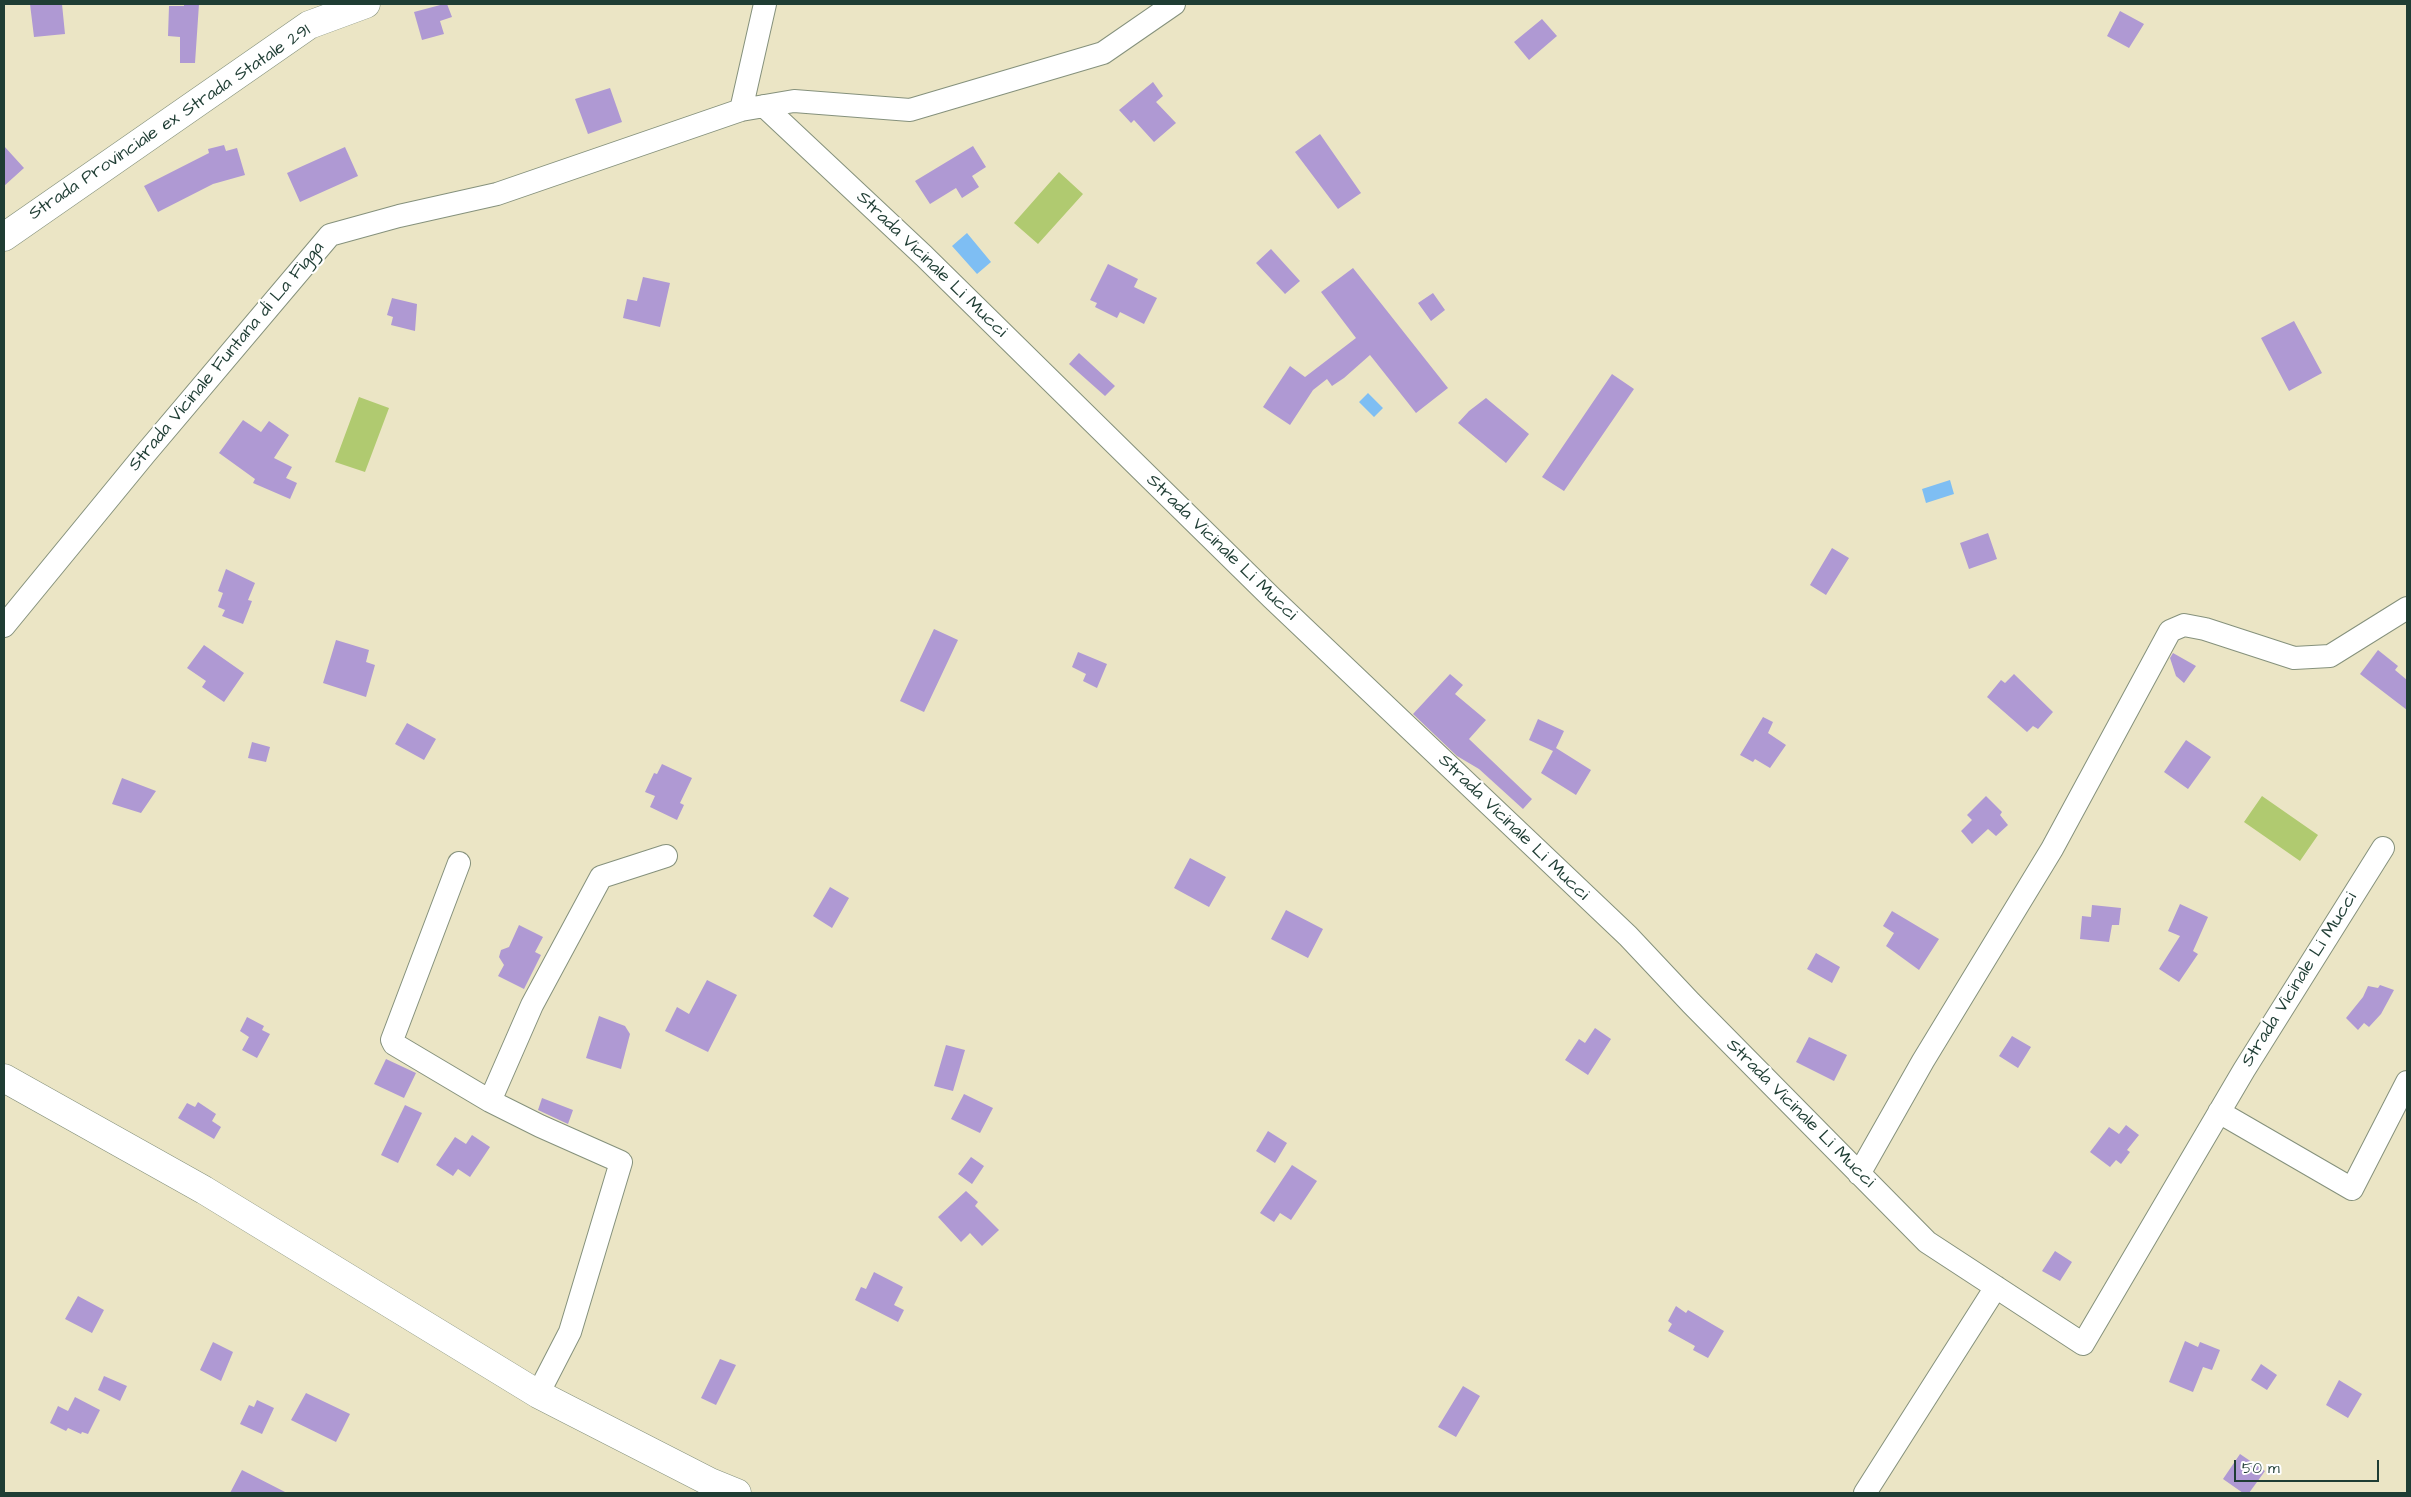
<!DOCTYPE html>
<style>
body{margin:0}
#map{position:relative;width:2411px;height:1497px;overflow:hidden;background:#ebe5c5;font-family:"Architects Daughter",sans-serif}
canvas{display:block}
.frame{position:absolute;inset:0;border:5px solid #1f3d34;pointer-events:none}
.scale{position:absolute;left:2234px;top:1460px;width:145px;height:22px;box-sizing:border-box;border:2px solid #1f3d34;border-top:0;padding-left:6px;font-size:15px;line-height:18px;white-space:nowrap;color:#1f3d34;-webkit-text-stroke:4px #fff;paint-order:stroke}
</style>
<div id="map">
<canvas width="2411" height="1497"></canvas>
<div class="frame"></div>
<div class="scale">50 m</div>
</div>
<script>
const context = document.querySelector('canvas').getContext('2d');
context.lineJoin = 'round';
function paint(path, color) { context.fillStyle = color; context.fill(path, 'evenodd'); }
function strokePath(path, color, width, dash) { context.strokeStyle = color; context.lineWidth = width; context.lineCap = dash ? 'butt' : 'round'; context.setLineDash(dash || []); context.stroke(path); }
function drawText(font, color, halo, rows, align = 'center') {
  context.font = font + ' "Architects Daughter",sans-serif'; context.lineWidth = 4.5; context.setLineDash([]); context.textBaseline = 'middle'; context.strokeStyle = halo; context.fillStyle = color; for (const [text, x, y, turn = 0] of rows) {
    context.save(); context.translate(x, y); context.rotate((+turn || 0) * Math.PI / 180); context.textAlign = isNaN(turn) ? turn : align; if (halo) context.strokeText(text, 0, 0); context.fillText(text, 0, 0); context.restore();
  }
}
paint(new Path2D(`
 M 1059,172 L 1083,194 L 1038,244 L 1014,223 Z
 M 359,397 L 389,408 L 365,472 L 335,462 Z
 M 2262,796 L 2318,835 L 2300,861 L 2244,822 Z`), '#b0ca70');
paint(new Path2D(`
 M 967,233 L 991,262 L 977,274 L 952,246 Z
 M 1368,393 L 1383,408 L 1374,417 L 1359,402 Z
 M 1950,480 L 1954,494 L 1926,503 L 1922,489 Z`), '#7ebef3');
paint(new Path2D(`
 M 30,4 L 62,4 L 65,34 L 34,37 Z
 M 184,4 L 199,4 L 195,63 L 180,63 L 180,37 L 168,36 L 169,6 L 184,6 Z
 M 444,4 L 447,4 L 452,17 L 440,21 L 444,34 L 422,40 L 414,12 Z
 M 2120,11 L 2144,24 L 2129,48 L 2107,36 Z
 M 1542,19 L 1557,36 L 1529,60 L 1514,42 Z
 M 1153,82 L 1163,96 L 1156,102 L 1176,123 L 1154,142 L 1134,120 L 1131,123 L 1119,110 Z
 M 610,88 L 622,122 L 588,134 L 575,99 Z
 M 1320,134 L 1361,193 L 1338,209 L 1295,152 Z
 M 224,145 L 226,151 L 237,148 L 245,175 L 213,184 L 158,212 L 144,186 L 209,153 L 208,149 Z
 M 4,146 L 24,168 L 4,186 Z
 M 973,146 L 986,167 L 972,176 L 979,187 L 962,198 L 956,188 L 930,204 L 915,181 Z
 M 345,147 L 358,176 L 300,202 L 287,173 Z
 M 1271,249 L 1300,281 L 1285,294 L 1256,263 Z
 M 1108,264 L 1138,279 L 1134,287 L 1157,298 L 1144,324 L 1120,312 L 1117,318 L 1095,307 L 1097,303 L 1090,300 Z
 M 1353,268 L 1448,388 L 1416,413 L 1370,355 L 1344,378 L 1332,386 L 1327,379 L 1313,390 L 1290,425 L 1263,407 L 1290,366 L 1305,377 L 1356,338 L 1321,292 Z
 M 643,277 L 670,283 L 660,327 L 623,318 L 627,299 L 637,301 Z
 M 1433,293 L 1445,310 L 1431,321 L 1418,303 Z
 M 392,298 L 417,304 L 415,331 L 391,325 L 393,317 L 387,315 Z
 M 2294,321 L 2322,373 L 2289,391 L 2261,338 Z
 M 1079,353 L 1115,386 L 1105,396 L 1069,364 Z
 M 1612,374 L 1634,389 L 1564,491 L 1542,477 Z
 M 1486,398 L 1529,434 L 1506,463 L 1458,423 L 1469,411 Z
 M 243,420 L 261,432 L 269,421 L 289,435 L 274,458 L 292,467 L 286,478 L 297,483 L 290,499 L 253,483 L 255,479 L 219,453 Z
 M 1988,533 L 1997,559 L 1969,569 L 1960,543 Z
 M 1832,548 L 1849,558 L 1826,595 L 1810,585 Z
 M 226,569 L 255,583 L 248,600 L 252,601 L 243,624 L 222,616 L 225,610 L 218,607 L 223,593 L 218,591 Z
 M 934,629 L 958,640 L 924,712 L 900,701 Z
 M 336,640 L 369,650 L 366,662 L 375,665 L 366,697 L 323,683 Z
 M 204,645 L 244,673 L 224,702 L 202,687 L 206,681 L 187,668 Z
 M 2378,650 L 2398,666 L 2395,670 L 2407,680 L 2407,710 L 2360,674 Z
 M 1078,652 L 1107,664 L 1097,688 L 1083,681 L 1086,674 L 1072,667 Z
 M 2173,653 L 2196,666 L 2184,683 L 2176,676 L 2170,658 Z
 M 1450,674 L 1463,685 L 1455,694 L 1486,720 L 1469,739 L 1532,799 L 1523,809 L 1479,769 L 1457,756 L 1413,714 Z
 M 2014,674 L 2053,712 L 2038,729 L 2033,726 L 2027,732 L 1987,697 L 2001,680 L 2005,683 Z
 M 1763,717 L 1773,722 L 1768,733 L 1786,745 L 1770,768 L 1755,759 L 1753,762 L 1740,755 Z
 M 1538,719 L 1564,731 L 1556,748 L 1591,770 L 1576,795 L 1541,773 L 1553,751 L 1529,740 Z
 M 407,723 L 436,739 L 424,760 L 395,744 Z
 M 2186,740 L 2211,757 L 2188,789 L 2164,772 Z
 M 252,742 L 270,747 L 266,762 L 248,758 Z
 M 662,764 L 692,778 L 680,803 L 684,805 L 677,820 L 650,807 L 655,796 L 645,792 L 654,773 L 657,774 Z
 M 122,778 L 156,791 L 141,813 L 112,804 Z
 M 1986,796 L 2002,812 L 2000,815 L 2008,825 L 1996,836 L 1988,829 L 1972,844 L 1961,831 L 1972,820 L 1967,815 Z
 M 1190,858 L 1226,877 L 1209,907 L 1174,888 Z
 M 830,887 L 849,898 L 832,928 L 813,916 Z
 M 2180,904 L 2208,917 L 2193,951 L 2198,954 L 2179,982 L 2159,969 L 2180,936 L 2168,931 Z
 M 2092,905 L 2121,908 L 2119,925 L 2112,925 L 2109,942 L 2080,939 L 2082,916 L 2091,917 Z
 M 1286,910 L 1323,929 L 1308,958 L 1271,939 Z
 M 1892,911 L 1939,939 L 1919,970 L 1886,946 L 1894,933 L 1883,926 Z
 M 519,925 L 543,937 L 535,952 L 541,955 L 524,989 L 498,976 L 504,965 L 499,957 L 501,950 L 509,947 Z
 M 1816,953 L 1840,967 L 1832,983 L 1807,969 Z
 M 707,980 L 737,995 L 708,1052 L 665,1031 L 677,1007 L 689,1014 Z
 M 2380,985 L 2394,990 L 2381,1014 L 2369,1027 L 2364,1023 L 2358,1030 L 2346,1018 L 2363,997 L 2368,986 L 2378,988 Z
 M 599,1016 L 625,1026 L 630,1034 L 621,1069 L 586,1058 Z
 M 247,1017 L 264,1026 L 262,1030 L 270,1034 L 257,1058 L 242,1050 L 249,1037 L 240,1031 Z
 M 1595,1028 L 1611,1039 L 1588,1075 L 1565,1060 L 1579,1039 L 1585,1043 Z
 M 2012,1036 L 2031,1047 L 2018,1068 L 1999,1056 Z
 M 1809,1037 L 1847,1055 L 1834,1081 L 1796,1062 Z
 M 946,1045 L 965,1050 L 953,1091 L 934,1086 Z
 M 386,1059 L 416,1073 L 404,1098 L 374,1084 Z
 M 964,1094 L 993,1108 L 980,1133 L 951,1119 Z
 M 542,1098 L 573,1110 L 568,1124 L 538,1110 Z
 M 198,1102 L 216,1114 L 212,1121 L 221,1127 L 214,1139 L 178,1118 L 187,1103 L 195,1107 Z
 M 405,1105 L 422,1113 L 398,1163 L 381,1155 Z
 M 2126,1125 L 2139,1135 L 2127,1150 L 2130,1152 L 2121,1164 L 2116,1160 L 2110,1167 L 2090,1152 L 2109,1127 L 2119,1134 Z
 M 1268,1131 L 1287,1143 L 1275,1163 L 1256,1151 Z
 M 472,1135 L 490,1147 L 470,1177 L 458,1169 L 453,1176 L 436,1165 L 455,1137 L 466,1144 Z
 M 971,1157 L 984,1166 L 972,1184 L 958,1174 Z
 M 1292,1165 L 1317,1181 L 1291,1220 L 1280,1213 L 1274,1222 L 1260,1213 Z
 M 966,1191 L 978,1202 L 975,1206 L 999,1230 L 982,1246 L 970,1233 L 961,1242 L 938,1217 Z
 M 2055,1251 L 2072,1262 L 2060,1281 L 2042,1271 Z
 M 874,1272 L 903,1287 L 894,1305 L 904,1310 L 898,1322 L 855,1300 L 861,1287 L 866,1289 Z
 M 78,1296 L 104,1310 L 92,1333 L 65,1319 Z
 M 1676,1306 L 1686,1313 L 1688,1310 L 1724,1331 L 1708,1358 L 1693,1350 L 1695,1346 L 1668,1331 L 1672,1324 L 1668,1321 Z
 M 2185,1341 L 2198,1347 L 2200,1342 L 2220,1350 L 2212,1370 L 2203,1367 L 2193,1392 L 2169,1382 Z
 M 213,1342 L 233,1352 L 221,1381 L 200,1370 Z
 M 720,1359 L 736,1365 L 716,1405 L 701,1398 Z
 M 2261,1364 L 2277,1375 L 2267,1390 L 2251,1380 Z
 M 104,1376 L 127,1386 L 120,1401 L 98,1390 Z
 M 2339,1380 L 2362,1394 L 2348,1418 L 2326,1405 Z
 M 1463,1386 L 1480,1396 L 1456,1437 L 1438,1427 Z
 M 306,1393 L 350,1414 L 336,1442 L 291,1420 Z
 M 75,1397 L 100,1410 L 88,1434 L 82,1432 L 81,1434 L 68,1428 L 66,1431 L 50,1423 L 58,1406 L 68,1411 Z
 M 257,1400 L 274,1408 L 262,1434 L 240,1424 L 249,1405 L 254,1407 Z
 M 2240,1454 L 2265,1471 L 2249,1493 L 2243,1493 L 2223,1479 Z
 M 242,1470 L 287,1493 L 230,1493 Z`), '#af99d3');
const minor = new Path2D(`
 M 764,106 L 924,256 L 1272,598 L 1628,936 L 1691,1003 L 1927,1242 L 2083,1344 L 2244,1070 L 2383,848
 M 741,110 L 765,4
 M 4,626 L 145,454 L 330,235 L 399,216 L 497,194 L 741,110 L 794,101 L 910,110 L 1103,53 L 1174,4
 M 459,863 L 392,1040 L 394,1044 L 490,1101 L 540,1126 L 621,1162 L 570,1332 L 538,1394
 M 490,1101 L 532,1005 L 601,877 L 666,856
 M 2219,1112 L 2352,1189 L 2407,1082
 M 1859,1174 L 1923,1061 L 2052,849 L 2170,631 L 2184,625 L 2205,629 L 2294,658 L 2330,656 L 2407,608
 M 1865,1493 L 1996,1287`);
const tertiary = new Path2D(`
 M 4,237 L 309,25 L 366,4
 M 4,1078 L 204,1190 L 538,1394 L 710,1482 L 737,1493`);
strokePath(minor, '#85917c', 24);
strokePath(tertiary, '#85917c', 29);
strokePath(minor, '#fff', 22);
strokePath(tertiary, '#fff', 28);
drawText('18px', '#1f3d34', '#fff', [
 ["Strada Provinciale ex Strada Statale 291",170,123,-34],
 ["Strada Vicinale Li Mucci",931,265,44],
 ["Strada Vicinale Funtana di La Figga",227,357,-50],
 ["Strada Vicinale Li Mucci",1221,548,44],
 ["Strada Vicinale Li Mucci",1513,828,44],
 ["Strada Vicinale Li Mucci",2300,980,-58],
 ["Strada Vicinale Li Mucci",1800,1114,45]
]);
</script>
